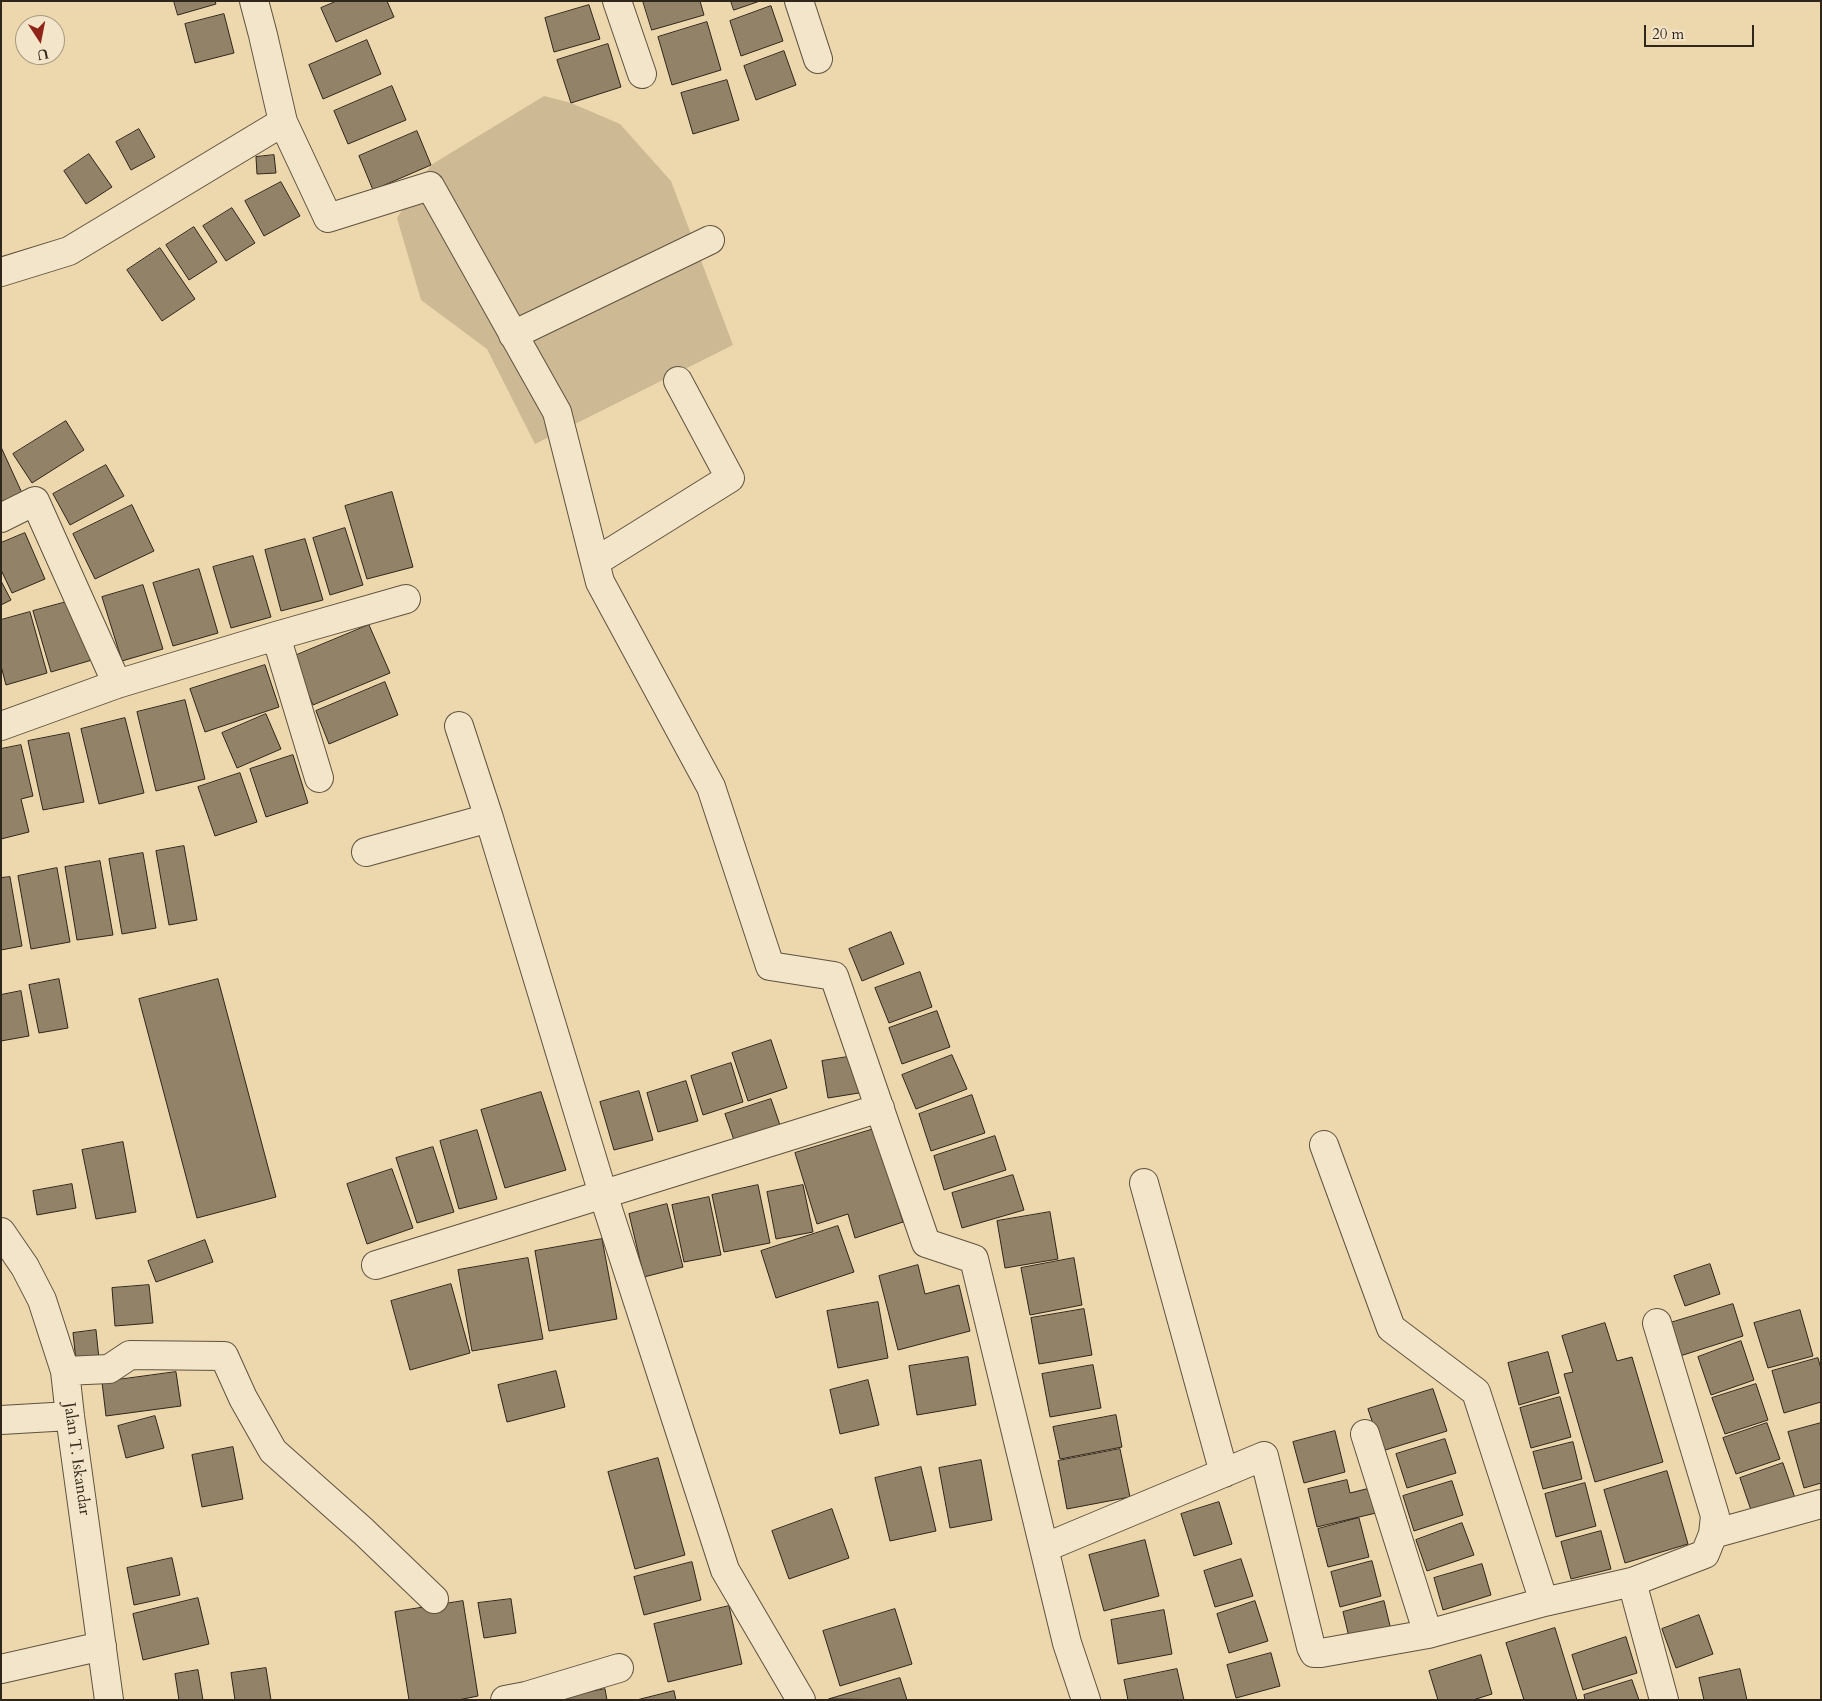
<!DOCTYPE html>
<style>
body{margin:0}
#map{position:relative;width:1822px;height:1701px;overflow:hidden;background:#edd7ac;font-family:Cardo,serif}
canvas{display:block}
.frame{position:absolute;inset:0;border:2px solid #2f261c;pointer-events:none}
.north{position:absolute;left:15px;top:15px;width:50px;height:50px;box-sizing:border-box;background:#f3e5c9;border:1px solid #a59984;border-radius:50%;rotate:169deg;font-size:14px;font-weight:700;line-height:20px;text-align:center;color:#2f261c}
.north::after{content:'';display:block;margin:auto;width:18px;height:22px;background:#8f2418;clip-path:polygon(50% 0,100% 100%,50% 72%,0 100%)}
.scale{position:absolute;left:1644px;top:25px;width:110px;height:22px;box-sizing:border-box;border:2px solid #2f261c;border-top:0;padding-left:6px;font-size:15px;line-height:18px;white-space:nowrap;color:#2f261c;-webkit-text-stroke:4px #f3e5c9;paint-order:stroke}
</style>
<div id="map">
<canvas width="1822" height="1701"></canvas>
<div class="frame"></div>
<div class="north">U</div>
<div class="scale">20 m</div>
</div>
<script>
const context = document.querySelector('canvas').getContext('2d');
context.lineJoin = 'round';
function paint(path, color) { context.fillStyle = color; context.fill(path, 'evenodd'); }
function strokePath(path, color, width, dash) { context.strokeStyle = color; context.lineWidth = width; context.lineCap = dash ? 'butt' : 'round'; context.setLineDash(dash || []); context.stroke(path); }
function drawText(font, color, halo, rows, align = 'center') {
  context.font = font + ' Cardo,serif'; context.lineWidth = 4; context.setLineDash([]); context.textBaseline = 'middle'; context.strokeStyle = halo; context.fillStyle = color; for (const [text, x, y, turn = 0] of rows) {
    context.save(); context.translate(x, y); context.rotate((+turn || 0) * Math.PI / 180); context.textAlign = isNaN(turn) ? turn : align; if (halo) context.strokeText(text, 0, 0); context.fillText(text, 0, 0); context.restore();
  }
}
paint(new Path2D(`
 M 544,96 L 571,103 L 620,124 L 671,181 L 733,345 L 535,444 L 487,349 L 421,300 L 397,218 L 431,165 Z`), '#cdb994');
const building = new Path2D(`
 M 174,1 L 215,1 L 216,4 L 178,15 Z
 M 337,1 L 387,1 L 394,17 L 336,42 L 321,8 Z
 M 643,1 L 700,1 L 704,15 L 652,30 Z
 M 731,1 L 760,1 L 734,10 Z
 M 589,5 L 600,39 L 554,52 L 545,18 Z
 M 771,6 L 783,41 L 741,56 L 730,21 Z
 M 224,14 L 234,53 L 195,63 L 185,24 Z
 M 707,22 L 721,70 L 672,85 L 658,37 Z
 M 367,40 L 381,74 L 323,99 L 309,65 Z
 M 608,44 L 621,87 L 571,103 L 557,60 Z
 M 784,51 L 796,85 L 756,100 L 744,66 Z
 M 727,80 L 739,120 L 693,134 L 681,93 Z
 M 392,86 L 406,120 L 348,144 L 334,111 Z
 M 139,129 L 155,157 L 131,170 L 116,142 Z
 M 417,131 L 431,165 L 373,190 L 359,156 Z
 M 89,154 L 112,187 L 86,204 L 64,171 Z
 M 274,155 L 276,173 L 257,174 L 256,157 Z
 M 281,182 L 300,216 L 264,236 L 245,201 Z
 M 232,208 L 255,243 L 226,261 L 203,226 Z
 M 194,227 L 217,262 L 189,280 L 166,245 Z
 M 160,248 L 195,299 L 162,321 L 127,270 Z
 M 66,421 L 84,450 L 32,483 L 13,454 Z
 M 1,447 L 22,493 L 1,502 Z
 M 106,465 L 124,496 L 70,525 L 53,494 Z
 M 392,492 L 413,567 L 367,579 L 345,506 Z
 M 132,505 L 154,551 L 95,579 L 73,534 Z
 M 345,528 L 363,585 L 330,595 L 313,538 Z
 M 25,533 L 45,579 L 12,593 L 1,570 L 1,543 Z
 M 305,539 L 323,600 L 281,611 L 265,550 Z
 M 253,556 L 271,617 L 231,628 L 213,567 Z
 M 199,569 L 218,633 L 173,646 L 153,583 Z
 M 1,581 L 11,600 L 1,605 Z
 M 143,585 L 163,649 L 122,661 L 102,597 Z
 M 74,600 L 92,660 L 51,672 L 33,611 Z
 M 30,612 L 47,673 L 6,685 L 1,666 L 1,620 Z
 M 369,625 L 390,673 L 313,705 L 292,657 Z
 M 265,665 L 279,707 L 205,732 L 190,689 Z
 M 385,682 L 398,715 L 329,744 L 316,711 Z
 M 185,700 L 205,779 L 156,791 L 137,712 Z
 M 266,714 L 281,749 L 237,768 L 222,733 Z
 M 125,718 L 144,793 L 99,804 L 81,729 Z
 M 69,733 L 84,802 L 43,810 L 28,741 Z
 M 21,745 L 33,796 L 21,799 L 29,832 L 1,839 L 1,749 Z
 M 293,755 L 308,803 L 266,817 L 250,769 Z
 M 240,773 L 257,822 L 215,836 L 198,787 Z
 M 184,846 L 197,920 L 169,925 L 156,851 Z
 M 143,853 L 156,928 L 122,934 L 109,859 Z
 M 100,861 L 113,935 L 77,940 L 65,867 Z
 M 57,868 L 70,942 L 31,949 L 18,876 Z
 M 10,877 L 22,946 L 1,950 L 1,878 Z
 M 891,932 L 904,964 L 862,981 L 849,949 Z
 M 920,972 L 932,1007 L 889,1023 L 875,988 Z
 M 59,979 L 68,1028 L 39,1033 L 29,985 Z
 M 218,979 L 276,1197 L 197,1218 L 139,999 Z
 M 21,991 L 29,1036 L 1,1041 L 1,995 Z
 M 937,1011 L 950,1047 L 902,1064 L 889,1028 Z
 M 771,1040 L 787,1088 L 748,1101 L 732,1053 Z
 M 952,1055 L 967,1089 L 916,1109 L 902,1075 Z
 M 854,1056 L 859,1093 L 828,1098 L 822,1061 Z
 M 731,1063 L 743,1102 L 703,1115 L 691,1076 Z
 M 686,1081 L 698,1121 L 658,1132 L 647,1093 Z
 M 639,1091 L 653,1140 L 614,1150 L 600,1102 Z
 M 541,1092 L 566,1170 L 505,1188 L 481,1110 Z
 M 972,1095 L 985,1133 L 931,1151 L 919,1114 Z
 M 771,1099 L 782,1131 L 736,1146 L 725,1114 Z
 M 874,1129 L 903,1222 L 855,1238 L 848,1214 L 817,1224 L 795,1153 Z
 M 477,1130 L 497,1199 L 459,1209 L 440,1141 Z
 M 995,1136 L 1006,1170 L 944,1190 L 934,1156 Z
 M 123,1142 L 136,1212 L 96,1219 L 82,1150 Z
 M 433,1147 L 454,1212 L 417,1223 L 396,1158 Z
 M 392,1169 L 413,1228 L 367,1244 L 347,1184 Z
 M 1013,1175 L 1024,1210 L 962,1228 L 952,1193 Z
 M 72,1184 L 76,1208 L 37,1215 L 33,1191 Z
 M 758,1185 L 770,1243 L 724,1252 L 712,1195 Z
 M 803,1185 L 813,1232 L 776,1239 L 767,1192 Z
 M 709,1197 L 721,1255 L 684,1262 L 672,1205 Z
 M 667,1204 L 683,1267 L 644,1277 L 629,1214 Z
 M 1050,1212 L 1058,1259 L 1005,1268 L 997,1221 Z
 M 838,1226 L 854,1272 L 776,1298 L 761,1251 Z
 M 602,1239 L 617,1319 L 549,1331 L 535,1251 Z
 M 205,1240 L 213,1262 L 156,1282 L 148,1261 Z
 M 528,1258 L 543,1339 L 472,1351 L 458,1270 Z
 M 1074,1258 L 1082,1305 L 1030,1315 L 1021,1268 Z
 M 1710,1264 L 1720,1294 L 1685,1306 L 1674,1276 Z
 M 918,1265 L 925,1294 L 959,1285 L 970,1331 L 898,1350 L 879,1276 Z
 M 451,1284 L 470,1353 L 410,1370 L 391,1301 Z
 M 149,1285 L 153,1323 L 115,1326 L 112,1288 Z
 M 878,1302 L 888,1358 L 838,1368 L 827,1311 Z
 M 1733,1304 L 1743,1336 L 1680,1356 L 1670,1323 Z
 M 1084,1309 L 1092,1355 L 1039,1364 L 1031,1318 Z
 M 1800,1310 L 1813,1356 L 1768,1368 L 1754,1323 Z
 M 1605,1323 L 1617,1361 L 1632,1357 L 1663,1462 L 1595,1482 L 1564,1374 L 1573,1372 L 1562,1336 Z
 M 96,1330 L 99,1359 L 76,1361 L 73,1333 Z
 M 1741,1341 L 1754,1380 L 1711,1395 L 1698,1357 Z
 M 1548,1352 L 1559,1393 L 1519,1405 L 1508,1363 Z
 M 968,1357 L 976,1405 L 917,1415 L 909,1366 Z
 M 1818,1358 L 1821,1369 L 1821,1402 L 1784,1413 L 1772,1371 Z
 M 1093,1365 L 1101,1408 L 1050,1417 L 1042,1374 Z
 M 556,1371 L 565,1407 L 507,1422 L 498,1385 Z
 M 176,1372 L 181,1406 L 106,1416 L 102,1382 Z
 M 868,1380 L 879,1425 L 840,1434 L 830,1390 Z
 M 1756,1384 L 1768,1420 L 1725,1434 L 1712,1398 Z
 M 1433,1389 L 1447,1431 L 1382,1451 L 1368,1409 Z
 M 1560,1397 L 1571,1437 L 1531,1448 L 1520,1408 Z
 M 1116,1415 L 1122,1447 L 1060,1459 L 1053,1427 Z
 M 155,1416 L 164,1448 L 126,1458 L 118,1426 Z
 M 1767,1423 L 1780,1459 L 1736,1474 L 1723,1438 Z
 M 1821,1423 L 1821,1483 L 1804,1488 L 1788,1432 Z
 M 1335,1431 L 1345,1472 L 1304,1483 L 1293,1442 Z
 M 1445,1439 L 1456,1473 L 1407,1488 L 1396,1454 Z
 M 1573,1442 L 1582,1479 L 1543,1489 L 1533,1452 Z
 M 233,1447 L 243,1499 L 202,1507 L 192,1455 Z
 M 1120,1449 L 1130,1497 L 1067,1509 L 1058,1461 Z
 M 658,1458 L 685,1555 L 635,1569 L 608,1472 Z
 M 981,1460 L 992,1520 L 950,1528 L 939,1468 Z
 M 1783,1463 L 1795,1498 L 1752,1513 L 1740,1478 Z
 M 921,1467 L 936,1531 L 890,1541 L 875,1478 Z
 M 1667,1471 L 1688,1544 L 1625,1563 L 1604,1490 Z
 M 1347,1480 L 1350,1493 L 1370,1488 L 1376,1513 L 1317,1527 L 1308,1489 Z
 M 1452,1481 L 1463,1515 L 1414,1531 L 1403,1496 Z
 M 1585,1483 L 1596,1526 L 1556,1537 L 1545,1494 Z
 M 1219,1502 L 1232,1544 L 1194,1556 L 1181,1514 Z
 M 832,1509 L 849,1558 L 789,1579 L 772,1531 Z
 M 1359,1518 L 1369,1557 L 1328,1567 L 1318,1529 Z
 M 1462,1523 L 1474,1555 L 1427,1571 L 1416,1540 Z
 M 1601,1531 L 1611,1569 L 1571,1579 L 1561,1542 Z
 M 1145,1540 L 1159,1596 L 1104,1611 L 1089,1555 Z
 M 172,1558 L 180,1595 L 134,1605 L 127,1568 Z
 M 1241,1559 L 1253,1596 L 1215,1607 L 1204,1571 Z
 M 1372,1561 L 1381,1596 L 1340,1607 L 1331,1572 Z
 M 692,1562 L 701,1600 L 644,1615 L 634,1577 Z
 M 1482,1564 L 1491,1595 L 1443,1610 L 1434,1578 Z
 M 198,1598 L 209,1644 L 143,1660 L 133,1614 Z
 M 511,1599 L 516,1633 L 484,1638 L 478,1603 Z
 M 463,1601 L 478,1696 L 458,1700 L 409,1700 L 395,1612 Z
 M 1255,1601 L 1268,1641 L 1229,1653 L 1217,1614 Z
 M 1384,1601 L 1391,1630 L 1350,1641 L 1343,1612 Z
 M 729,1606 L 742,1664 L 668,1682 L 654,1624 Z
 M 895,1609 L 912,1664 L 840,1686 L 823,1631 Z
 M 1164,1610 L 1172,1654 L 1118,1664 L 1111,1620 Z
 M 1699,1615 L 1713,1654 L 1676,1668 L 1662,1629 Z
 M 1555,1628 L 1577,1700 L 1524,1700 L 1506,1643 Z
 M 1626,1637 L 1637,1673 L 1583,1690 L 1572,1655 Z
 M 1271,1653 L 1280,1686 L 1236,1698 L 1227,1665 Z
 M 1481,1655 L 1492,1694 L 1473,1700 L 1438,1700 L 1429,1671 Z
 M 266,1668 L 271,1700 L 235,1700 L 231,1673 Z
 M 1177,1669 L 1184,1700 L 1128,1700 L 1124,1680 Z
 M 1740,1669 L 1747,1700 L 1704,1700 L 1699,1678 Z
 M 198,1670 L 203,1700 L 179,1700 L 175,1674 Z
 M 900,1678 L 907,1700 L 829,1699 Z
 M 1632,1680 L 1639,1700 L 1585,1700 L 1584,1695 Z
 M 605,1689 L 607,1700 L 550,1700 Z
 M 674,1691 L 676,1700 L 637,1700 Z`);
paint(building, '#928267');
strokePath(building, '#2f261c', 1);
const minor = new Path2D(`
 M 254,1 L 263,35 L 283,122 L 328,218 L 430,186 L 557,412 L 600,582 L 711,787 L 770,966 L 834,976 L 926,1243 L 974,1259 L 1067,1643 L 1086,1700
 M 617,1 L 642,74
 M 799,1 L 818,59
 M 1,272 L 69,251 L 283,122
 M 513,335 L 710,240
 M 1,518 L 35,501 L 117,684
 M 595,562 L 730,478 L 678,381
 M 276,636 L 319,778
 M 1,726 L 117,684 L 276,636 L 406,599
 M 489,818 L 603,1194 L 725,1570 L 801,1700
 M 366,852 L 489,818 L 459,726
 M 1324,1145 L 1391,1328 L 1476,1392 L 1544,1602
 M 1144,1183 L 1224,1473
 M 1,1232 L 25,1267 L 42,1300 L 65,1371 L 70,1416 L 109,1700
 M 376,1265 L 880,1108
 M 65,1371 L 109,1369 L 130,1355 L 224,1356 L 243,1398 L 273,1451 L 363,1531 L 434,1599
 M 1,1420 L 70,1416
 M 1365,1434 L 1428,1634
 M 1713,1534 L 1821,1504
 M 1044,1548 L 1264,1456 L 1311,1647 L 1314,1653 L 1321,1653 L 1428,1634 L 1544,1602 L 1632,1582 L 1705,1554 L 1713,1534 L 1715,1516 L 1657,1323
 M 1632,1582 L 1664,1700
 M 1,1669 L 102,1646
 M 505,1700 L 526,1696 L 619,1668`);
strokePath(minor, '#5e5240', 30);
strokePath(minor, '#f3e5c9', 28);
drawText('16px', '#2f261c', '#f3e5c9', [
 ["Jalan T. Iskandar",76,1459,82]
]);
</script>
